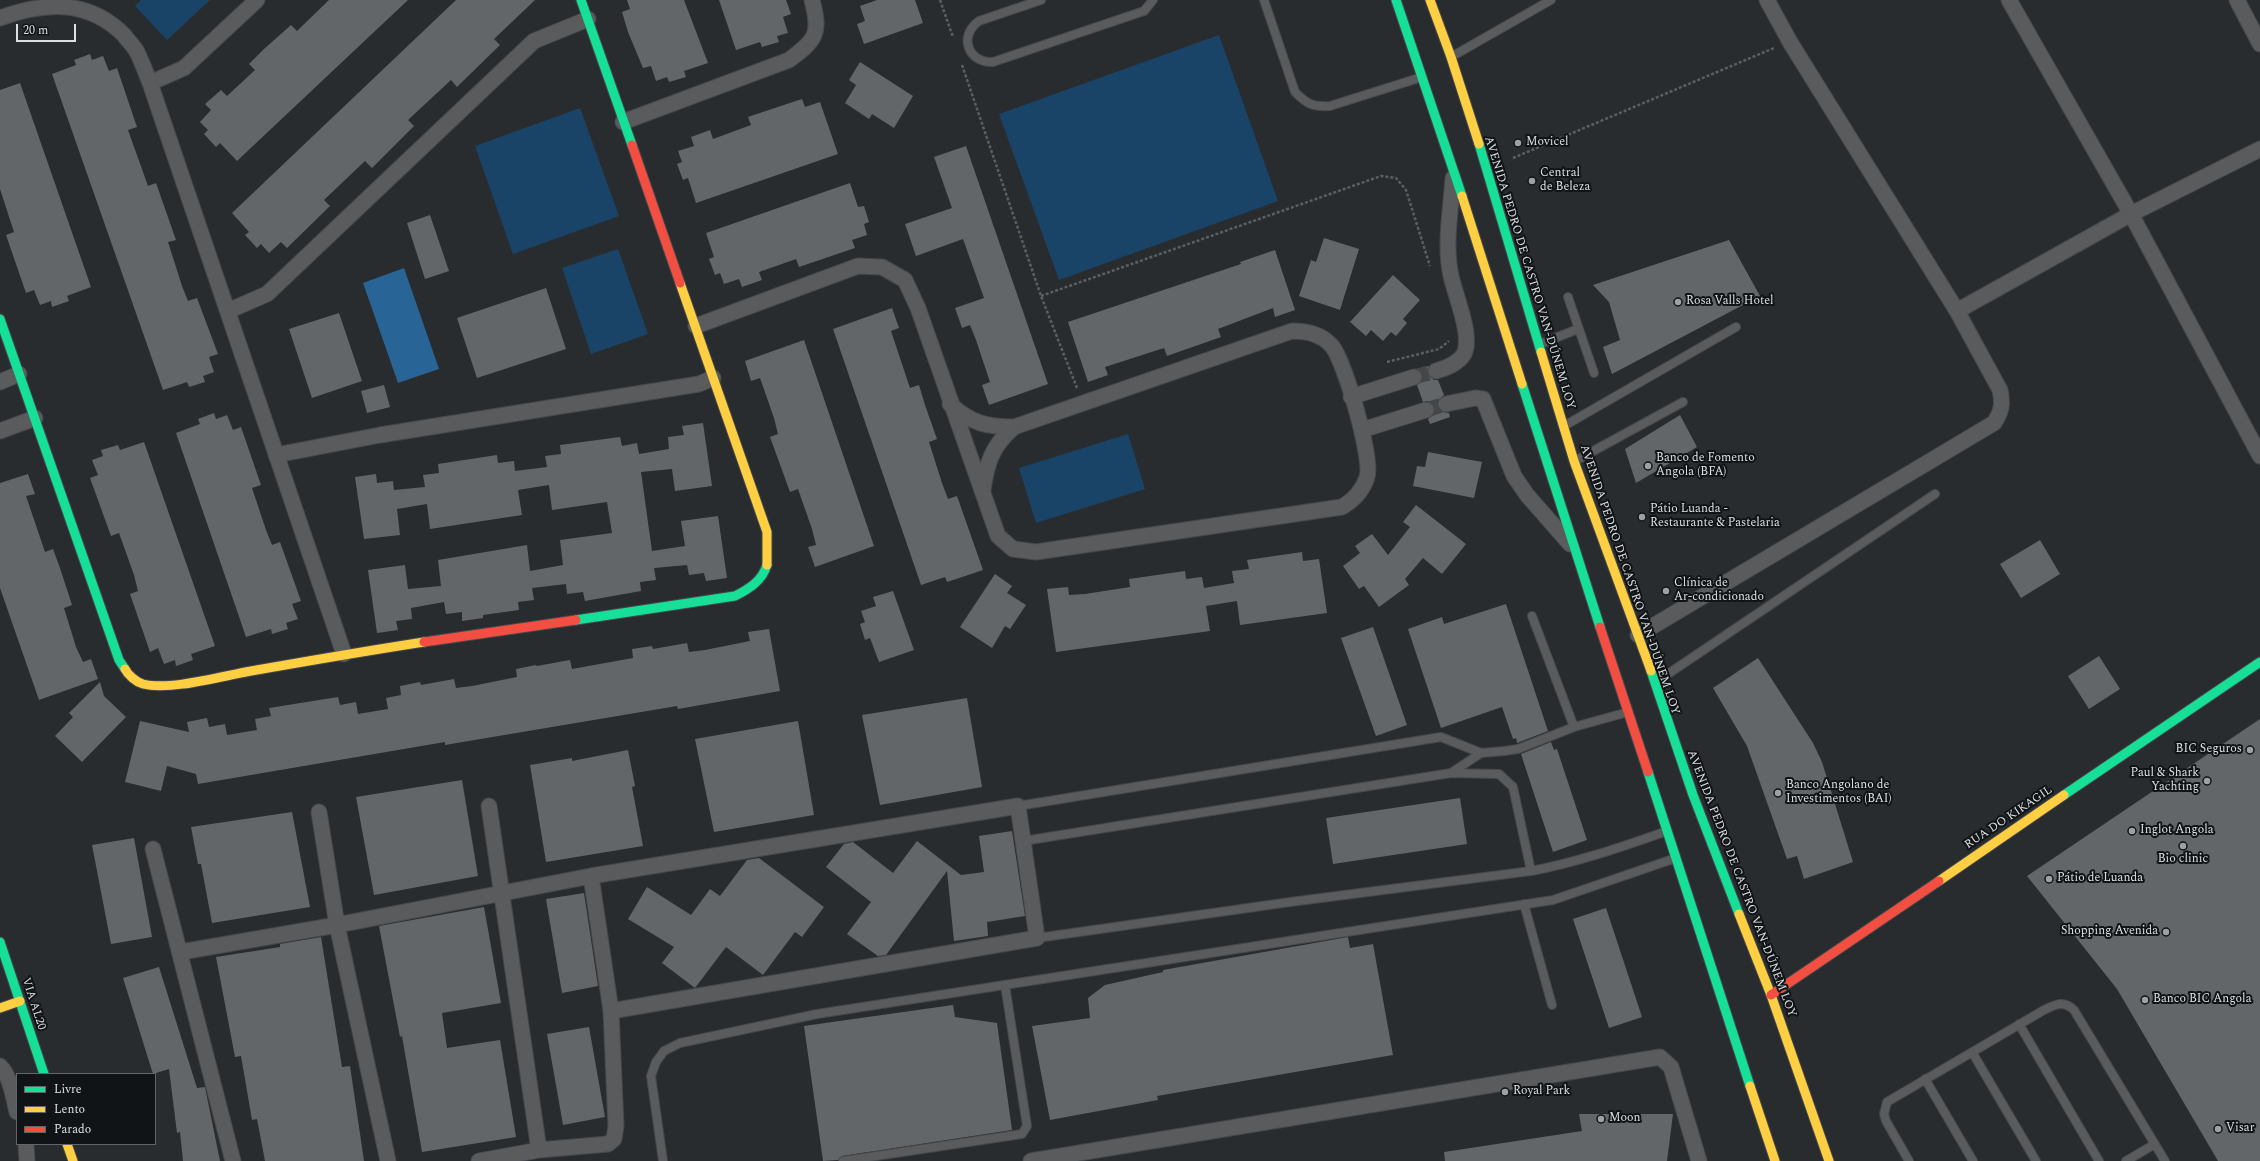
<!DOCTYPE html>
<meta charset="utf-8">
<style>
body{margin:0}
#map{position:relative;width:2260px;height:1161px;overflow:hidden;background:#292c2e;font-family:Spectral,serif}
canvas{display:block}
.legend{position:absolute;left:16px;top:1073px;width:140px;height:72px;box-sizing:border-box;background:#111416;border:1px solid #626668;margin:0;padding:5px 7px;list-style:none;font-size:12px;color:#dce0e3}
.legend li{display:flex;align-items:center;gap:8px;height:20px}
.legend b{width:20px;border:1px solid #626668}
.scale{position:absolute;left:16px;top:24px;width:60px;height:18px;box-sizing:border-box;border:2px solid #dce0e3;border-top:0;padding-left:5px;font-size:12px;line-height:14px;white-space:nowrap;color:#dce0e3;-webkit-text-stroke:3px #111416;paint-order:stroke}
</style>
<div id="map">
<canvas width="2260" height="1161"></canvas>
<ul class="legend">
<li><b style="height:5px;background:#16e098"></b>Livre</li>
<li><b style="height:5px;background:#ffcf43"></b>Lento</li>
<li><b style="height:5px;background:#f24e42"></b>Parado</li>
</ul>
<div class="scale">20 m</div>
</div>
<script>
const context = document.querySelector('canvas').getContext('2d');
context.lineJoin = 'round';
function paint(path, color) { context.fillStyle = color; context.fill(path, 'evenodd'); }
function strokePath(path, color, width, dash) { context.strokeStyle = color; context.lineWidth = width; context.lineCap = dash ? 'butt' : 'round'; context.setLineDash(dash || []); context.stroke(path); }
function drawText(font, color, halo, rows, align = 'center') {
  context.font = font + ' Spectral,serif'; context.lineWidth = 4; context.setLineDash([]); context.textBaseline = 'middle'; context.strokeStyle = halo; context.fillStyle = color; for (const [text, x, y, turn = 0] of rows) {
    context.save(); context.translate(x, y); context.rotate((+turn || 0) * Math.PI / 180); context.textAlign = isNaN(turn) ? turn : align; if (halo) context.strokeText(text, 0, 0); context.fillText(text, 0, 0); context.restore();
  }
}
paint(new Path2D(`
 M 141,0 L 210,0 L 167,40 L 135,6 Z
 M 1219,35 L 1278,201 L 1059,280 L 999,114 Z
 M 580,108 L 619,216 L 513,254 L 475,146 Z
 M 618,249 L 648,334 L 591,354 L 562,268 Z
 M 1128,434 L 1145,489 L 1036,523 L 1019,468 Z`), '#1a4467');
paint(new Path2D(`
 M 404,268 L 439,369 L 398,383 L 363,283 Z`), '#296496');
paint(new Path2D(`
 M 329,0 L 408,0 L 237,161 L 220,143 L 216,147 L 204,134 L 208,130 L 200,122 L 211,110 L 205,104 L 221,90 L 227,96 L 255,70 L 249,64 L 264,49 L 291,25 L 297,31 Z
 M 456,0 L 535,0 L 494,39 L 500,45 L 457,87 L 451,80 L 408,120 L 414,126 L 372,168 L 365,161 L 324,200 L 330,206 L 287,248 L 281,242 L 269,253 L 261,244 L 257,248 L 245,235 L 249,232 L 232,213 Z
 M 627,0 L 684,0 L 708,63 L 684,71 L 686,77 L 669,82 L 667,77 L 656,81 L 651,66 L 643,68 L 628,32 L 622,12 L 630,9 Z
 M 719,0 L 786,0 L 791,14 L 783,17 L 788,33 L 777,36 L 779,42 L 762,47 L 760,42 L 736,50 Z
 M 877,0 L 915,0 L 923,23 L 864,44 L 857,24 L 865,21 L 860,6 Z
 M 90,54 L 92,60 L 103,56 L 109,71 L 117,68 L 137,127 L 128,130 L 148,186 L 156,183 L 176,240 L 168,242 L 182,286 L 188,301 L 197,298 L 218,354 L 209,357 L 214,372 L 203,376 L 205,382 L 189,387 L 187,382 L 163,390 L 52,74 L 76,65 L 74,60 Z
 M 860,62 L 913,96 L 894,128 L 872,114 L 869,119 L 845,103 L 856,85 L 849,80 Z
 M 20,83 L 91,287 L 67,296 L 69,301 L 52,307 L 51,301 L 40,305 L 34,290 L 26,293 L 6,235 L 14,232 L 0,189 L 0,90 Z
 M 802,99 L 805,107 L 820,102 L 838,154 L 696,203 L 688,178 L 683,180 L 677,164 L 682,162 L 678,151 L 694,146 L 691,137 L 710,130 L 713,139 L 751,125 L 748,117 Z
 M 966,146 L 1048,384 L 989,405 L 982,385 L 990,382 L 976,340 L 970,325 L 962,328 L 955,308 L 984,298 L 963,239 L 916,256 L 905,224 L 952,208 L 934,157 Z
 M 850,183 L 858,207 L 864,206 L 869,222 L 864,224 L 867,235 L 852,240 L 855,248 L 799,267 L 796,259 L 759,272 L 762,280 L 742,287 L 739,279 L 724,284 L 720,273 L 715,275 L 709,259 L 714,257 L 706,233 Z
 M 430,215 L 449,271 L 425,279 L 407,223 Z
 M 1324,238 L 1359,249 L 1340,310 L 1299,296 L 1311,260 L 1316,262 Z
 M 1729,240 L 1760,296 L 1612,374 L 1603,347 L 1620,340 L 1609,302 L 1593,285 Z
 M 1275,250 L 1295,310 L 1275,317 L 1273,308 L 1218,329 L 1221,337 L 1167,356 L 1164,348 L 1105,367 L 1108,375 L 1088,382 L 1068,322 L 1241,264 L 1240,262 Z
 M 1393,275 L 1420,300 L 1403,319 L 1407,323 L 1396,336 L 1391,332 L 1383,341 L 1371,330 L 1366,336 L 1350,322 Z
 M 546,288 L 566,349 L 477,378 L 457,318 Z
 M 892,308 L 899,328 L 891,331 L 910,388 L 919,385 L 925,405 L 937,439 L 929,442 L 942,483 L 948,499 L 957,496 L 983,570 L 947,582 L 945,577 L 921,585 L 833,329 Z
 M 339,313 L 362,381 L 312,398 L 289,329 Z
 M 804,340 L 874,546 L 815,567 L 808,547 L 816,545 L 812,529 L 798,489 L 790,492 L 770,437 L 778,434 L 774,418 L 760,378 L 751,381 L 745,361 Z
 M 1429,366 L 1428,374 L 1434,380 L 1438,380 L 1444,395 L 1438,401 L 1437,406 L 1443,412 L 1449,413 L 1450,417 L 1430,424 L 1428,419 L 1435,412 L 1434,407 L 1428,401 L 1423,402 L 1417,385 L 1423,379 L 1422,374 L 1418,369 Z
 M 384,385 L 390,407 L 367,413 L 361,391 Z
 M 214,413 L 216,419 L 227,415 L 233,430 L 241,427 L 261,485 L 252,488 L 266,530 L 272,545 L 280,542 L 301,601 L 292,604 L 298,619 L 286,623 L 288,629 L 272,634 L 271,629 L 246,637 L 176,433 L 200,424 L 198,419 Z
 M 1680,415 L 1697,447 L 1636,483 L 1625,449 Z
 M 703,423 L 712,486 L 675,491 L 672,469 L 641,472 L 652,551 L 685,546 L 681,521 L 718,516 L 727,578 L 706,581 L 704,573 L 689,575 L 687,565 L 654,568 L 656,580 L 640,582 L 641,591 L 585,601 L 583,592 L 567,594 L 566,584 L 532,588 L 534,600 L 518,602 L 519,610 L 483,615 L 483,618 L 462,621 L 462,612 L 446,614 L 444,602 L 411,608 L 412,619 L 396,621 L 398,630 L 377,633 L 368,570 L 405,565 L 408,589 L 441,586 L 438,560 L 527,545 L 530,571 L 563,565 L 560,540 L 612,533 L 607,502 L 552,510 L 549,485 L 518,490 L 522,515 L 430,529 L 427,504 L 397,509 L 400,535 L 364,539 L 355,477 L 376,474 L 377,483 L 393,481 L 394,490 L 425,487 L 423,475 L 439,473 L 438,464 L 497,455 L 498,463 L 514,461 L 515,471 L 547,467 L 545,456 L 561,454 L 560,445 L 620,437 L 622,446 L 637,443 L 639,454 L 669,449 L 668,437 L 684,435 L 682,426 Z
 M 144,442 L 215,646 L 191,654 L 193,660 L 176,666 L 175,660 L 164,664 L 158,648 L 150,652 L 130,594 L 138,591 L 134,575 L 119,533 L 111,536 L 90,478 L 98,475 L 92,460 L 103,456 L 101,450 L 118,445 L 120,450 Z
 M 1428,452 L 1482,462 L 1474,498 L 1413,486 L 1417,466 L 1425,467 Z
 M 28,474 L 35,494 L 26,496 L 45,552 L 53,549 L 60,568 L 72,605 L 64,608 L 76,647 L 83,662 L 91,659 L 98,679 L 39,700 L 0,588 L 0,483 Z
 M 1416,505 L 1466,544 L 1442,574 L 1423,558 L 1405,579 L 1409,585 L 1379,607 L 1364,586 L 1359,589 L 1343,566 L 1360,553 L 1355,546 L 1372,534 L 1388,555 L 1410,527 L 1403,522 Z
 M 2040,540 L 2060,574 L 2021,598 L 2000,564 Z
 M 1302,552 L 1303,561 L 1319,559 L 1327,613 L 1240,625 L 1237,601 L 1206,606 L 1210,631 L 1056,652 L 1047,589 L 1068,587 L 1069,595 L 1085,594 L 1130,587 L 1129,579 L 1185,571 L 1186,579 L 1202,577 L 1204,588 L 1234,583 L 1232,571 L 1249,569 L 1247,560 Z
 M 995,574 L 1012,586 L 1007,593 L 1026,605 L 1010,629 L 1005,626 L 992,648 L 960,627 Z
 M 893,591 L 914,650 L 879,662 L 870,638 L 865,640 L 860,624 L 865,622 L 861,611 L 876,606 L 873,597 Z
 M 1506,604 L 1548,731 L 1517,743 L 1516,738 L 1513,739 L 1502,707 L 1441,728 L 1408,629 L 1442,617 L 1444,624 Z
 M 1373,627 L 1407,725 L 1376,736 L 1341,638 Z
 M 769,629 L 780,691 L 678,709 L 677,706 L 445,745 L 445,742 L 198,784 L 196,774 L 167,766 L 161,791 L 125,782 L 140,721 L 189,732 L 187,722 L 207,718 L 209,727 L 225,724 L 227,735 L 257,730 L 255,719 L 271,716 L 269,708 L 338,697 L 340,705 L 356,702 L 358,714 L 388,709 L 386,698 L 401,695 L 400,686 L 420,682 L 421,685 L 454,679 L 456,688 L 472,686 L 517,677 L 516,669 L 536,665 L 537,666 L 570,660 L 572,669 L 633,658 L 632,649 L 652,646 L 653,649 L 687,643 L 689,652 L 705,650 L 750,641 L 748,632 Z
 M 2099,656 L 2120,689 L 2089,709 L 2068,676 Z
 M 1758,658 L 1813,743 L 1822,762 L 1853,862 L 1804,879 L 1797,856 L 1787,859 L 1747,746 L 1713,688 Z
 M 100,682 L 104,696 L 126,717 L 82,762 L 55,736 L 73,717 L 69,713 Z
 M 967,698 L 982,787 L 880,805 L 862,715 Z
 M 2260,719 L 2260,1161 L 2218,1161 L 2117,989 L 2027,876 Z
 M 798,721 L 814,815 L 714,832 L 695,739 Z
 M 1551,742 L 1554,750 L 1557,749 L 1587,840 L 1553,852 L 1521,754 Z
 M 628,750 L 635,786 L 632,787 L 643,846 L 546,862 L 530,765 L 572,758 L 572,761 Z
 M 462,780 L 478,876 L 374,895 L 356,797 Z
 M 1460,798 L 1467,844 L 1333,864 L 1326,818 Z
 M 292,812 L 310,907 L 212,923 L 201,864 L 198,864 L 191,827 Z
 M 1012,831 L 1025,916 L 987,922 L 988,936 L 954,941 L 947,871 L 886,955 L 878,956 L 847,934 L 871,902 L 826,867 L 844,844 L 853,842 L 893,873 L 917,841 L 961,875 L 984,872 L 979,836 Z
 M 134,838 L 152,937 L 111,944 L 92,845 Z
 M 759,858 L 824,907 L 802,937 L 795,932 L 763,975 L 726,947 L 695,988 L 662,963 L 674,947 L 628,919 L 647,887 L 691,915 L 710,889 L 720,896 L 747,860 Z
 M 584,893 L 598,986 L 562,993 L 546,899 Z
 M 484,907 L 501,1003 L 442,1013 L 447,1048 L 500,1040 L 516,1137 L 422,1152 L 402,1036 L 400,1037 L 379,926 Z
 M 1606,908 L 1642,1017 L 1609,1028 L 1573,919 Z
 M 321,937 L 342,1067 L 350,1066 L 364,1161 L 265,1161 L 257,1119 L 252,1120 L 241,1056 L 235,1057 L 216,957 L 280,947 L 280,944 Z
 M 1348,937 L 1350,948 L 1373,944 L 1393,1055 L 1157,1096 L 1158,1100 L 1050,1120 L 1032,1026 L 1090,1018 L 1088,998 L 1105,985 L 1163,972 L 1163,970 Z
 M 159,967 L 197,1088 L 205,1087 L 220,1161 L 183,1161 L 180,1132 L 177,1133 L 169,1069 L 153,1074 L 123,978 Z
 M 953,1005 L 955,1017 L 997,1023 L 1012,1130 L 842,1156 L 838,1160 L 823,1161 L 804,1026 Z
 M 589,1027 L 605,1117 L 563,1125 L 547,1034 Z
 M 1579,1114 L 1673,1114 L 1667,1161 L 1445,1161 L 1444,1152 L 1582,1131 Z`), '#636668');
strokePath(new Path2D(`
 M 1414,377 L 1436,371
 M 1426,410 L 1446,404`), '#444749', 15, [15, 8]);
const lane = new Path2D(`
 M 1041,0 L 979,21 C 958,36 968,63 993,62 L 1144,11 L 1153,0
 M 1264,0 L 1295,92 C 1307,104 1312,107 1330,106 L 1422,77
 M 1451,57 L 1551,0
 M 1568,297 L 1594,373
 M 1540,344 L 1578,329
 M 1564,426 L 1736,327
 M 1575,461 L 1683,402
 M 1532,616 L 1574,727
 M 1656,682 L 1935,494
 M 1451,773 L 1499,774 L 1513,787 L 1531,871
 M 1018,806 L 1441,737 L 1481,753 L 1504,751 L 1518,749 L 1574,727 L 1628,712
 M 1023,841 L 1451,773 L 1481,753
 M 1524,904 L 1552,1005
 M 1037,938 L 1290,902 L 1531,871 C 1578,862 1622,847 1667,831
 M 2019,1024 L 2099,1161
 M 1972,1052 L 2036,1161
 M 1925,1079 L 1973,1161
 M 663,1161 L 651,1076 L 656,1062 L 664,1051 L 680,1043 L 817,1014 L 1553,900 L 1676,858
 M 843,1161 L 1022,1134 L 1027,1126 L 1005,985
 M 1909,1161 L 1886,1121 L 1884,1114 L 1887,1102 L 2044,1010 C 2056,1004 2064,1000 2074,1010 L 2165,1161
 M 2126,1161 L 2155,1144`);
const street = new Path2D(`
 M 2009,0 L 2131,214 L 2260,456
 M 2237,0 L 2260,44
 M 0,18 C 47,1 89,0 124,35 C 128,41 134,46 137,52 C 142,62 146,73 150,83 L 344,654
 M 150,83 L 184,68 L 257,0
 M 623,122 L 789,60 C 816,40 821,34 812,0
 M 228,311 L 267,294 L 534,41 L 588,19
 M 1957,311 L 2131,214 L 2260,149
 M 696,326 L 858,266 L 882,267 L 905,280 L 918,308 L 998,536 L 1013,549 L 1036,552 L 1342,507 C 1354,500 1363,490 1367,477 C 1373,459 1344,358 1331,345 C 1321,334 1306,331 1292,331 L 1014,427 C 987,427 970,423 950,404
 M 1436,371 C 1446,368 1458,364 1464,354 C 1473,336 1455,295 1451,276 C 1444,244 1451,210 1453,178
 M 0,382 L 19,374
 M 1351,397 L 1414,377
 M 1446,404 L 1475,398 L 1483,399 L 1514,476 L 1527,495 L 1570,544
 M 1362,430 L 1426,410
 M 0,431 L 35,418
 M 276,455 L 380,435 L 699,384 L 713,378
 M 983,490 C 987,462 992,446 1014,427
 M 1638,635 L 1994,423 C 2002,411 2003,403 2000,390 L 1957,311 L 1790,42 L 1767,0
 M 489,806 L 539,1150
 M 319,812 L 337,925 L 388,1161
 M 153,849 L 233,1161
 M 181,952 L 337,925 L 591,876 L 1018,806 L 1037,938 L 611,1011
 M 0,1066 C 11,1077 13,1097 17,1112
 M 26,1144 L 27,1161
 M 479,1161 L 539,1150 L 608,1144 L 614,1139 L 616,1126 L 611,1011 L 591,876
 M 1031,1161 L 1660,1057 L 1671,1067 L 1699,1161`);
const fast = new Path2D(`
 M 581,0 L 632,145
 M 1396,0 L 1462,196
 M 1479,144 L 1541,352
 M 0,319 L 119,660 L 125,669
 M 1522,384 L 1600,627
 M 576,620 L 735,596 C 749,589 762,581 767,565
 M 1651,671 L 1693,795 L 1739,914
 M 1648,772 L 1750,1086
 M 2064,795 L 2260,662
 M 0,942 L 44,1074`);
const slow = new Path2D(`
 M 1430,0 L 1451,57 L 1479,144
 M 1462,196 L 1522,384
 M 680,283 L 767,532 L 767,565
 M 1541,352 L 1574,461 L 1651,671
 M 125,669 C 128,675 136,682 143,684 C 170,691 222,676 251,671 C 308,661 366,651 424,642
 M 1939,881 L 2064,795
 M 1739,914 L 1771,995 L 1829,1161
 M 0,1008 L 20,1001
 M 1750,1086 L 1775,1161
 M 67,1144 L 73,1161`);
const jam = new Path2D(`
 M 632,145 L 680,283
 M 1600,627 L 1648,772
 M 424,642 L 576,620
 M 1771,995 L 1939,881`);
strokePath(lane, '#46494c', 10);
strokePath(street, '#46494c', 17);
strokePath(fast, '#46494c', 11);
strokePath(slow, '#46494c', 11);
strokePath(jam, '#46494c', 11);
strokePath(new Path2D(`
 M 940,0 L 953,37
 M 962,65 L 1041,296 L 1077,388
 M 1513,158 L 1774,48
 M 1041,296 L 1381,176 L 1396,178 L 1406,190 L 1430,266
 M 1387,362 L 1439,349 L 1449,341`), '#5c5e60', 2.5, [3, 2]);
strokePath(lane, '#595b5d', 8);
strokePath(street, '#595b5d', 15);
strokePath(fast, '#16e098', 9);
strokePath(slow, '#ffcf43', 9);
strokePath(jam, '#f24e42', 9);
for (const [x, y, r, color] of [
 [1518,143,4,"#9da1a4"],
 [1532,181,4,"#9da1a4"],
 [1678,302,4,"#9da1a4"],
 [1648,466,4,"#9da1a4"],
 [1642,517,4,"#9da1a4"],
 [1666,591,4,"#9da1a4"],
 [2250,750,4,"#9da1a4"],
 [2207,781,4,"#9da1a4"],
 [1778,793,4,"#9da1a4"],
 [2132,831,4,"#9da1a4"],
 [2183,846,4,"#9da1a4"],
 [2049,879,4,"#9da1a4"],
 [2166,932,4,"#9da1a4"],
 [2145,1000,4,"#9da1a4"],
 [1505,1092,4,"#9da1a4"],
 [1601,1119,4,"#9da1a4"],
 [2218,1129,4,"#9da1a4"]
]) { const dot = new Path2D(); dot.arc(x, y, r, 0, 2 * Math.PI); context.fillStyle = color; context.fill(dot); strokePath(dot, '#111416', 1.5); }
drawText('12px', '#dce0e3', '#111416', [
 ["Movicel",1526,143],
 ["Central",1540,174],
 ["de Beleza",1540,188],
 ["Rosa Valls Hotel",1686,302],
 ["Banco de Fomento",1656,459],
 ["Angola (BFA)",1656,473],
 ["Pátio Luanda -",1650,510],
 ["Restaurante & Pastelaria",1650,524],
 ["Clínica de",1674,584],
 ["Ar-condicionado",1674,598],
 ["BIC Seguros",2242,750,"right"],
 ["Paul & Shark",2199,774,"right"],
 ["Yachting",2199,788,"right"],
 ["Banco Angolano de",1786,786],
 ["Investimentos (BAI)",1786,800],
 ["Inglot Angola",2140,831],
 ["Bio clinic",2183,860,"center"],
 ["Pátio de Luanda",2057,879],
 ["Shopping Avenida",2158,932,"right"],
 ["Banco BIC Angola",2153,1000],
 ["Royal Park",1513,1092],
 ["Moon",1609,1119],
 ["Visar",2226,1129]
], 'left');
drawText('12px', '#dce0e3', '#111416', [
 ["AVENIDA PEDRO DE CASTRO VAN-DÚNEM LOY",1529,273,73],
 ["AVENIDA PEDRO DE CASTRO VAN-DÚNEM LOY",1629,580,71],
 ["RUA DO KIKAGIL",2009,818,-34],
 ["AVENIDA PEDRO DE CASTRO VAN-DÚNEM LOY",1741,884,69],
 ["VIA AL20",33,1004,72]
]);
</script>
